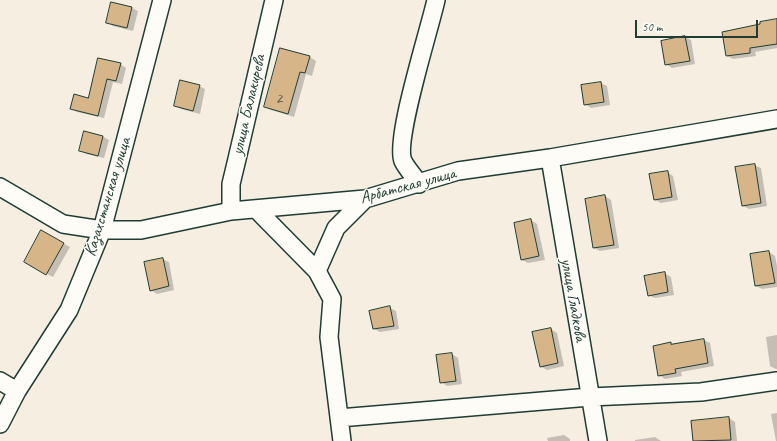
<!DOCTYPE html>
<meta charset="utf-8">
<style>
body{margin:0}
#map{position:relative;width:777px;height:441px;overflow:hidden;background:#f5eee1;font-family:Caveat,sans-serif}
canvas{display:block}
.scale{position:absolute;left:635px;top:20px;width:123px;height:18px;box-sizing:border-box;border:2px solid #1f3d34;border-top:0;padding-left:5px;font-size:12px;line-height:14px;white-space:nowrap;color:#1f3d34;-webkit-text-stroke:3px #fdfcf7;paint-order:stroke}
</style>
<div id="map">
<canvas width="777" height="441"></canvas>
<div class="scale">50 m</div>
</div>
<script>
const context = document.querySelector('canvas').getContext('2d');
context.lineJoin = 'round';
function paint(path, color) { context.fillStyle = color; context.fill(path, 'evenodd'); }
function strokePath(path, color, width, dash) { context.strokeStyle = color; context.lineWidth = width; context.lineCap = dash ? 'butt' : 'round'; context.setLineDash(dash || []); context.stroke(path); }
function drawText(font, color, halo, rows, align = 'center') {
  context.font = font + ' Caveat,sans-serif'; context.lineWidth = 3; context.setLineDash([]); context.textBaseline = 'middle'; context.strokeStyle = halo; context.fillStyle = color; for (const [text, x, y, turn = 0] of rows) {
    context.save(); context.translate(x, y); context.rotate((+turn || 0) * Math.PI / 180); context.textAlign = isNaN(turn) ? turn : align; if (halo) context.strokeText(text, 0, 0); context.fillText(text, 0, 0); context.restore();
  }
}
paint(new Path2D(`
 M 132,8 L 138,11 L 133,31 L 113,26 L 107,22 Z
 M 777,20 L 777,48 L 755,52 L 756,56 L 733,59 L 727,56 L 762,25 Z
 M 685,37 L 691,40 L 695,64 L 672,68 L 666,64 L 662,42 Z
 M 281,49 L 310,57 L 316,61 L 312,76 L 306,74 L 294,117 L 271,110 L 265,107 Z
 M 120,64 L 126,68 L 122,84 L 113,82 L 104,118 L 77,112 L 71,108 L 88,99 Z
 M 601,83 L 607,86 L 610,105 L 591,108 L 585,104 Z
 M 199,86 L 205,89 L 200,114 L 181,109 L 175,106 Z
 M 102,136 L 109,140 L 104,158 L 86,154 L 80,150 Z
 M 754,165 L 761,168 L 767,206 L 749,209 L 743,206 Z
 M 667,172 L 673,176 L 678,200 L 661,203 L 655,200 Z
 M 605,196 L 611,200 L 619,248 L 600,251 L 594,248 Z
 M 531,220 L 537,224 L 545,260 L 528,263 L 522,260 Z
 M 42,232 L 70,247 L 53,277 L 25,262 Z
 M 769,252 L 775,256 L 777,266 L 777,287 L 762,289 L 756,286 L 751,255 Z
 M 162,259 L 169,262 L 174,290 L 157,294 L 151,290 Z
 M 664,273 L 671,277 L 674,295 L 655,298 L 648,295 Z
 M 390,308 L 396,311 L 399,329 L 380,332 L 374,329 Z
 M 551,329 L 557,333 L 564,366 L 547,370 L 540,366 Z
 M 777,335 L 777,369 L 776,369 L 770,366 L 766,337 Z
 M 704,340 L 710,343 L 714,366 L 681,372 L 682,376 L 665,379 L 659,375 L 671,343 L 673,345 Z
 M 452,354 L 458,358 L 462,384 L 447,386 L 441,382 Z
 M 777,413 L 777,441 L 776,441 L 771,414 Z
 M 729,418 L 735,422 L 737,441 L 694,441 L 692,422 Z
 M 564,435 L 570,439 L 570,441 L 548,441 L 547,438 Z
 M 655,437 L 661,441 L 635,441 L 635,440 Z`), '#0003');
const building = new Path2D(`
 M 111,2 L 132,7 L 127,28 L 106,23 Z
 M 777,19 L 777,44 L 750,48 L 750,53 L 726,56 L 722,32 L 760,24 L 760,22 Z
 M 685,36 L 690,61 L 665,65 L 661,41 Z
 M 280,48 L 310,56 L 305,73 L 300,72 L 288,114 L 264,107 Z
 M 98,58 L 121,63 L 116,81 L 107,79 L 98,116 L 70,109 L 74,94 L 88,98 Z
 M 180,80 L 200,85 L 193,111 L 174,106 Z
 M 601,82 L 604,102 L 584,105 L 581,85 Z
 M 84,131 L 103,136 L 98,156 L 79,151 Z
 M 755,164 L 761,203 L 742,206 L 735,167 Z
 M 668,171 L 672,197 L 654,200 L 649,174 Z
 M 605,195 L 614,245 L 593,248 L 585,199 Z
 M 531,219 L 539,256 L 521,260 L 514,223 Z
 M 41,230 L 64,243 L 46,275 L 24,262 Z
 M 769,251 L 775,283 L 755,286 L 750,254 Z
 M 163,258 L 169,286 L 150,291 L 144,262 Z
 M 665,272 L 668,292 L 648,296 L 644,276 Z
 M 390,306 L 394,326 L 373,329 L 369,311 Z
 M 551,328 L 558,363 L 540,367 L 532,332 Z
 M 704,339 L 708,363 L 675,369 L 676,373 L 658,376 L 653,346 L 671,342 L 671,344 Z
 M 452,353 L 456,381 L 440,383 L 436,355 Z
 M 729,417 L 731,440 L 693,441 L 691,421 Z`);
paint(building, '#d6b689');
strokePath(building, '#1f3d34', 1);
const street = new Path2D(`
 M 550,158 L 598,441
 M 419,184 C 414,176 407,169 403,161 C 394,140 430,28 436,0
 M 0,187 L 63,224 L 102,230 L 141,230 L 231,211 L 365,199 L 458,171 L 550,158 L 777,119
 M 256,209 L 317,271
 M 231,211 L 231,184 L 237,159 L 274,0
 M 0,381 L 17,391
 M 339,418 L 590,397 L 701,392 L 777,381
 M 0,424 L 17,391 L 69,310 L 102,230 L 162,0
 M 342,441 L 329,337 L 332,299 L 317,271 L 336,228 L 365,199`);
strokePath(street, '#1f3d34', 20);
strokePath(street, '#fdfcf7', 17);
drawText('15px', '#4d5b49', null, [
 ["2",279,99]
]);
drawText('17px', '#1f3d34', '#fdfcf7', [
 ["улица Балакирева",249,105,-77],
 ["Арбатская улица",408,186,-15],
 ["Казахстанская улица",108,197,-73],
 ["улица Гладкова",573,300,80]
]);
</script>
